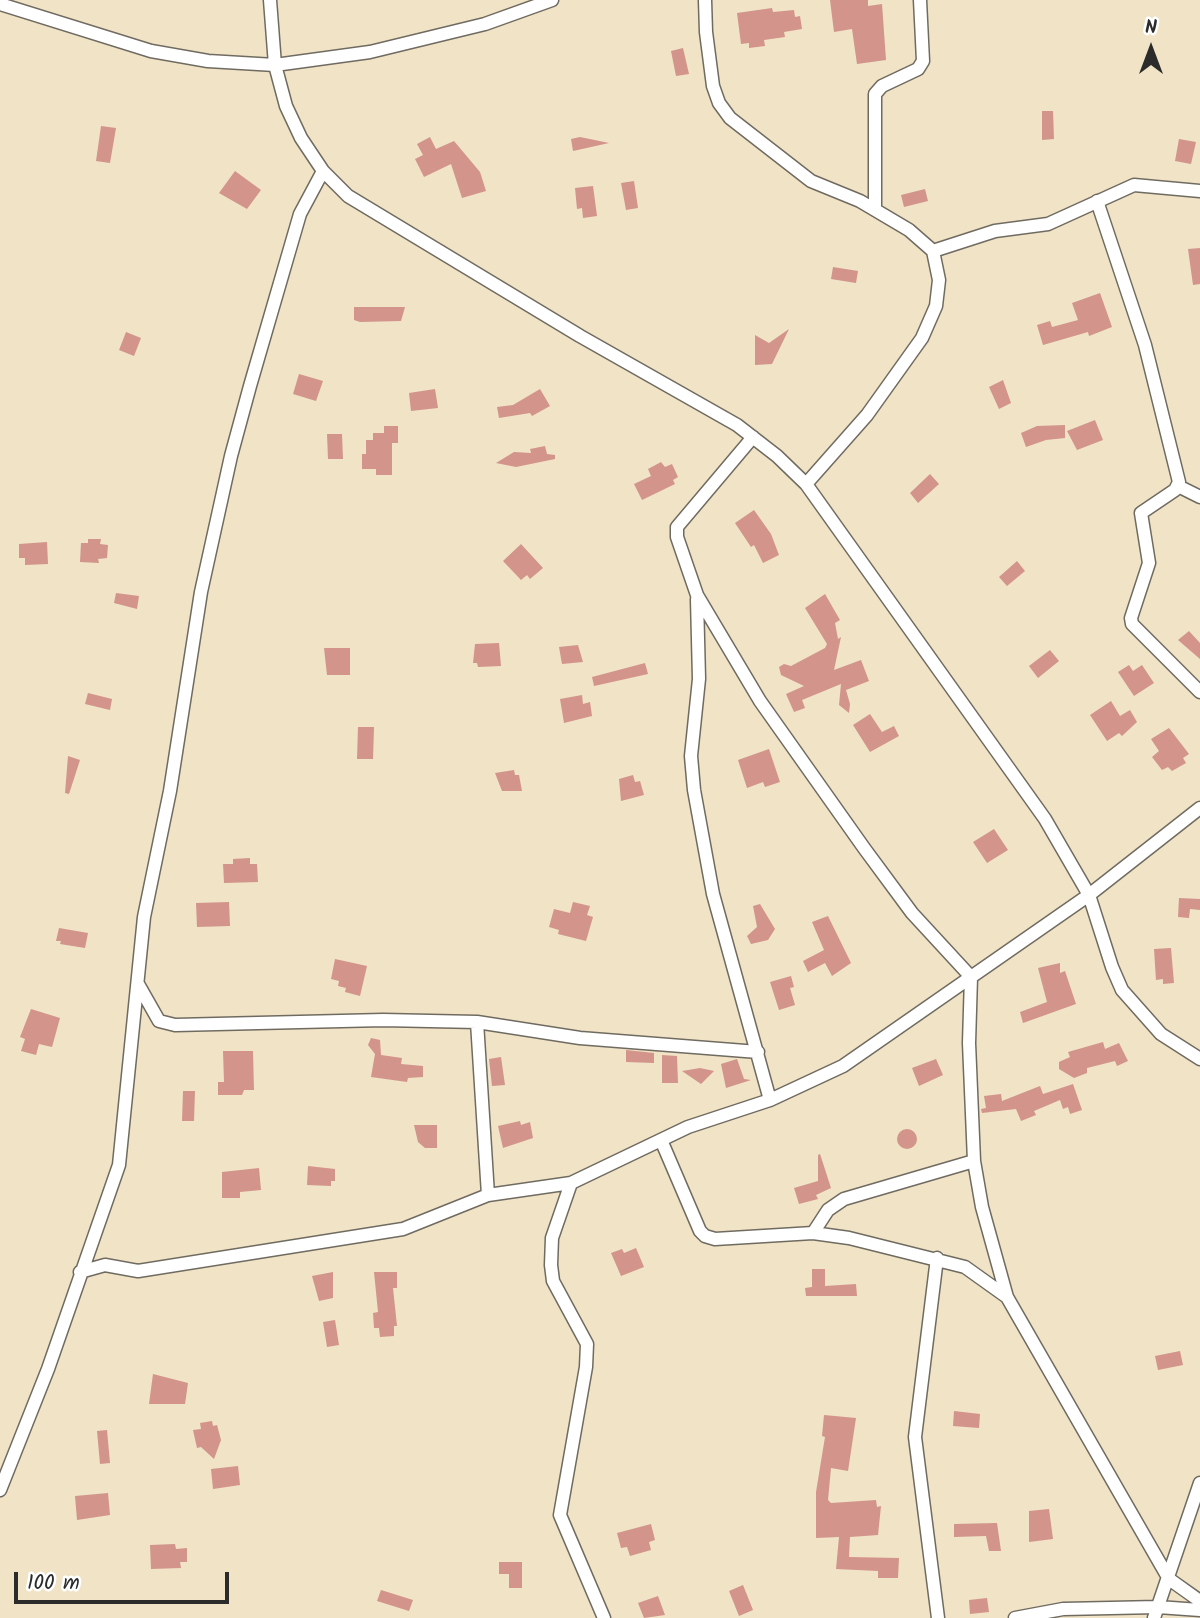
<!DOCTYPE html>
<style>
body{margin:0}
#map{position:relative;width:1200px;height:1618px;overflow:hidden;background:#f0e3c6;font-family:Kalam,sans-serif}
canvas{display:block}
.north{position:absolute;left:1116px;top:14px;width:70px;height:70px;-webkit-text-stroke:5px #fff;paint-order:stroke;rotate:0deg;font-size:19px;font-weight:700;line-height:28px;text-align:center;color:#2b2b2b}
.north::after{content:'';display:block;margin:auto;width:24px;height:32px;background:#2b2b2b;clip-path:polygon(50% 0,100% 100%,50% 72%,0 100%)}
.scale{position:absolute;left:14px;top:1572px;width:215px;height:32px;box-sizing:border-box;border:4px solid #2b2b2b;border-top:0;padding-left:9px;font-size:21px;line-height:24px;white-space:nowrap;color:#2b2b2b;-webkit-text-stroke:5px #fff;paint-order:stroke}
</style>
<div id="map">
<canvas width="1200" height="1618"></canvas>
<div class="north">N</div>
<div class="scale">100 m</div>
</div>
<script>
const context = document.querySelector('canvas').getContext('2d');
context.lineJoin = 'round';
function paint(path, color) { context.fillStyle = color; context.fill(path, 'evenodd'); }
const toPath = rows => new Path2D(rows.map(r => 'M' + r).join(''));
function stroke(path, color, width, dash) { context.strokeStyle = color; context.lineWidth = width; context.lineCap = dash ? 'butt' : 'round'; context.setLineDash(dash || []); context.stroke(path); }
paint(toPath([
 [830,0,868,0,868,6,882,4,886,60,857,64,852,29,834,32],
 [772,8,773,12,794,10,795,17,800,16,802,29,784,32,785,37,764,40,765,46,749,48,749,43,741,44,737,13],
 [683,48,689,74,676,76,671,51],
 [1042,111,1053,111,1054,139,1042,140],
 [101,126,116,128,110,163,96,161],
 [430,137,436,149,454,141,480,172,486,191,462,198,451,164,424,177,415,159,423,155,417,144],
 [580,137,609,143,573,151,571,139],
 [1179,139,1196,142,1191,164,1175,161],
 [235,171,261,190,247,209,219,193],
 [634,181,638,208,626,210,621,183],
 [593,186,597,216,583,218,582,208,577,209,575,188],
 [925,189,928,201,904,207,901,195],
 [1200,248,1200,284,1193,285,1188,249],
 [833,267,858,271,856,283,831,279],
 [1100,293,1112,327,1089,336,1088,332,1043,345,1037,325,1050,321,1052,327,1078,320,1072,303],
 [354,307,405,307,401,321,360,322,354,320],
 [789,329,772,364,755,365,755,335,769,343],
 [126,332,141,338,134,356,119,350],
 [299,374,323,381,316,401,293,394],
 [1003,380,1011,403,999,409,989,387],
 [435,389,438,408,411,411,409,393],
 [540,389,550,406,532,416,530,413,499,418,497,407,513,405],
 [1095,420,1103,440,1077,450,1067,431],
 [1065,425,1065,438,1046,440,1026,447,1021,433,1037,426],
 [384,426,398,426,398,443,392,443,392,475,376,475,376,469,362,469,362,454,366,454,366,440,373,440,373,433,384,433],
 [327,434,342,434,343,459,328,459],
 [545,446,547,454,555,455,555,459,516,467,496,463,514,452,531,453,530,449],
 [661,462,665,467,672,464,678,477,673,480,675,484,642,500,634,484,651,476,648,469],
 [930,474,939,484,918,503,910,493],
 [754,510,771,534,779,555,763,563,754,545,751,547,735,523],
 [88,539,101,539,100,544,108,545,107,558,98,559,99,563,80,562,81,543,88,543],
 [47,542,48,564,25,565,25,558,19,558,19,544],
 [521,544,543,568,530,579,527,575,521,580,503,561],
 [1017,561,1025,571,1007,586,999,577],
 [116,593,139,596,137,609,114,603],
 [825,594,840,620,835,623,838,639,841,637,834,670,861,660,869,681,846,690,850,704,849,713,839,705,841,684,802,700,805,708,794,712,786,694,804,686,781,675,779,667,784,664,791,666,825,648,827,644,805,608],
 [1189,631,1200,643,1200,659,1178,640],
 [499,643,501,666,478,667,477,663,473,663,475,644],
 [578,645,583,662,562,664,559,647],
 [324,648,350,648,350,675,327,675],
 [1050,650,1059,661,1038,678,1029,666],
 [645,663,648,674,594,686,592,677],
 [1129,665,1133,671,1142,665,1154,683,1134,696,1118,672],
 [88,693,112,699,110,710,85,704],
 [582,695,583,704,590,702,592,716,564,723,560,699],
 [1111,701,1120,716,1130,710,1137,722,1122,736,1119,733,1107,741,1090,715],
 [870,714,882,732,894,726,899,736,870,752,853,725],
 [358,727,374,727,373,759,357,759],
 [1169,728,1189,754,1183,758,1186,763,1172,771,1168,767,1162,770,1152,757,1159,751,1151,739],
 [769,749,780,782,765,787,763,782,747,788,738,760],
 [68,756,80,760,69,794,65,793],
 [514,770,515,775,519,775,522,791,502,791,495,773],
 [633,775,635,782,640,781,644,795,621,801,619,779],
 [994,829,1008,850,987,863,973,842],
 [250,858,250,864,257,864,258,882,224,883,223,864,233,864,233,859],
 [1179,898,1200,899,1200,910,1190,909,1189,918,1178,917],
 [229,902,230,926,197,927,196,903],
 [573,902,590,906,587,915,593,917,586,941,558,934,559,930,549,927,554,909,570,913],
 [760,904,775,929,768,940,751,944,747,936,757,927,753,906],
 [828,916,851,963,832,976,825,963,808,972,803,961,824,950,812,922],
 [59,928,88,933,85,948,60,944,61,941,56,941],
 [1171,948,1174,983,1163,984,1163,979,1156,980,1154,949],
 [335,959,367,966,360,996,345,992,346,988,338,986,339,981,331,979],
 [1060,963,1060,973,1065,971,1076,1004,1023,1023,1020,1012,1047,1002,1038,968],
 [791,976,794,987,790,988,795,1005,779,1010,770,982],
 [31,1009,60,1018,52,1047,39,1044,36,1055,21,1051,25,1039,20,1037],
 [371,1038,380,1040,381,1055,402,1058,401,1064,423,1066,423,1077,408,1078,407,1082,371,1077,375,1054,368,1045],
 [1103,1042,1105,1049,1119,1043,1128,1061,1117,1066,1115,1061,1087,1068,1087,1073,1074,1078,1059,1069,1059,1062,1070,1057,1068,1052],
 [626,1050,654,1053,654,1063,626,1062],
 [223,1051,253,1051,254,1090,244,1090,242,1095,218,1095,218,1082,224,1082],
 [662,1055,677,1056,678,1083,662,1083],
 [501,1057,505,1085,492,1086,489,1059],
 [737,1059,744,1079,751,1080,726,1088,721,1064],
 [936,1059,943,1075,919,1086,912,1068],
 [700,1068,714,1071,701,1084,682,1071],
 [1073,1084,1082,1110,1070,1114,1068,1107,1063,1109,1060,1100,1034,1111,1036,1115,1021,1121,1016,1109,982,1113,981,1109,986,1108,984,1096,1001,1094,1002,1101,1040,1086,1043,1094],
 [183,1091,195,1091,194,1121,182,1121],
 [520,1121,521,1125,530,1122,533,1138,503,1148,498,1126],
 [414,1125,437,1125,437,1148,425,1148,418,1142],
 '897 1139a10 10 0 1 1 20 0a10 10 0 1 1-20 0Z',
 [820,1154,831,1188,816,1195,818,1199,799,1204,794,1188,818,1181,818,1155],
 [308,1166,335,1169,335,1181,331,1181,331,1186,307,1185],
 [259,1168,261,1190,240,1192,240,1198,222,1198,222,1172],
 [636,1248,644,1267,621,1276,611,1253,622,1249,624,1253],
 [812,1269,825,1269,825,1286,856,1284,857,1296,806,1296,805,1288,812,1287],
 [333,1272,333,1298,319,1301,312,1276],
 [374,1272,397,1272,397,1288,393,1288,397,1326,394,1326,394,1336,380,1337,379,1328,374,1328,373,1313,378,1312],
 [335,1320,339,1345,327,1347,323,1322],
 [1180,1351,1183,1365,1158,1370,1155,1356],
 [153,1374,188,1383,185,1404,149,1404],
 [954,1411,980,1414,979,1428,953,1426],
 [824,1415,856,1418,848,1471,831,1468,828,1500,831,1503,876,1500,877,1507,881,1506,878,1535,850,1537,849,1557,899,1558,898,1578,878,1578,878,1571,836,1569,839,1537,816,1538,816,1492,825,1437,822,1436],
 [212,1421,213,1426,217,1425,221,1440,214,1459,201,1447,197,1448,193,1430,201,1429,200,1423],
 [107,1430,110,1463,100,1464,97,1431],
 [238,1466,240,1485,213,1489,211,1469],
 [108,1493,110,1515,77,1520,75,1496],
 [1049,1509,1053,1539,1029,1542,1029,1511],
 [997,1523,1001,1551,989,1551,986,1536,954,1537,954,1524],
 [651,1524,655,1540,649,1542,651,1550,630,1556,627,1547,621,1548,617,1533],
 [175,1544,176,1549,187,1548,187,1562,180,1562,181,1568,151,1569,150,1545],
 [499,1562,522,1562,522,1588,509,1588,509,1574,499,1574],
 [743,1585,753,1610,739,1616,729,1591],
 [381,1590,413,1600,409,1611,377,1601],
 [658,1596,665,1615,644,1618,638,1603],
 [987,1598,989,1612,970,1614,969,1600]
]), '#d2948b');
const minor = toPath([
 [270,0,275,65,286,106,301,138,323,171,348,196,580,336,737,425,777,456,806,484,1045,819,1089,895,1112,967,1122,990,1161,1034,1200,1059],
 [705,0,706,32,713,86,719,103,730,118,811,181,860,201,909,230,933,251,939,280,936,306,922,338,867,415,806,484],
 [0,4,151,51,208,61,275,65,370,52,485,24,552,0],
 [1097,201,1145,345,1179,482,1175,490,1141,513,1149,563,1131,618,1132,624,1200,692],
 [875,210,875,94,882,86,918,69,923,61,920,0],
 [933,251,995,231,1048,224,1134,185,1200,191],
 [753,437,677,527,677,537,697,595,760,701,864,848,912,913,971,977,969,1043,974,1161,982,1207,1007,1297,1169,1579,1200,1601],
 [1178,486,1200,497],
 [697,599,699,679,691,756,694,790,713,894,770,1100],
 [138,984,159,1021,175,1025,383,1020,477,1022,580,1038,758,1052],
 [477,1022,488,1195],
 [661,1140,700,1231,705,1236,715,1239,813,1233,849,1238,965,1267,1007,1297],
 [571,1183,552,1238,551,1265,553,1281,587,1344,586,1367,560,1515,604,1618],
 [813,1233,828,1210,844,1199,974,1161],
 [937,1258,915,1437,938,1618],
 [80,1272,105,1265,138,1271,403,1229,488,1195,571,1183,688,1127,770,1100,843,1066,1089,895,1200,808],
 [0,1490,48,1369,119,1165,144,917,170,791,201,592,231,456,250,386,300,214,323,171],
 [1015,1618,1063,1609,1158,1607,1200,1610],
 [1154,1618,1200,1483]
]);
stroke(minor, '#706b61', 15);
stroke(minor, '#fff', 12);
</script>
